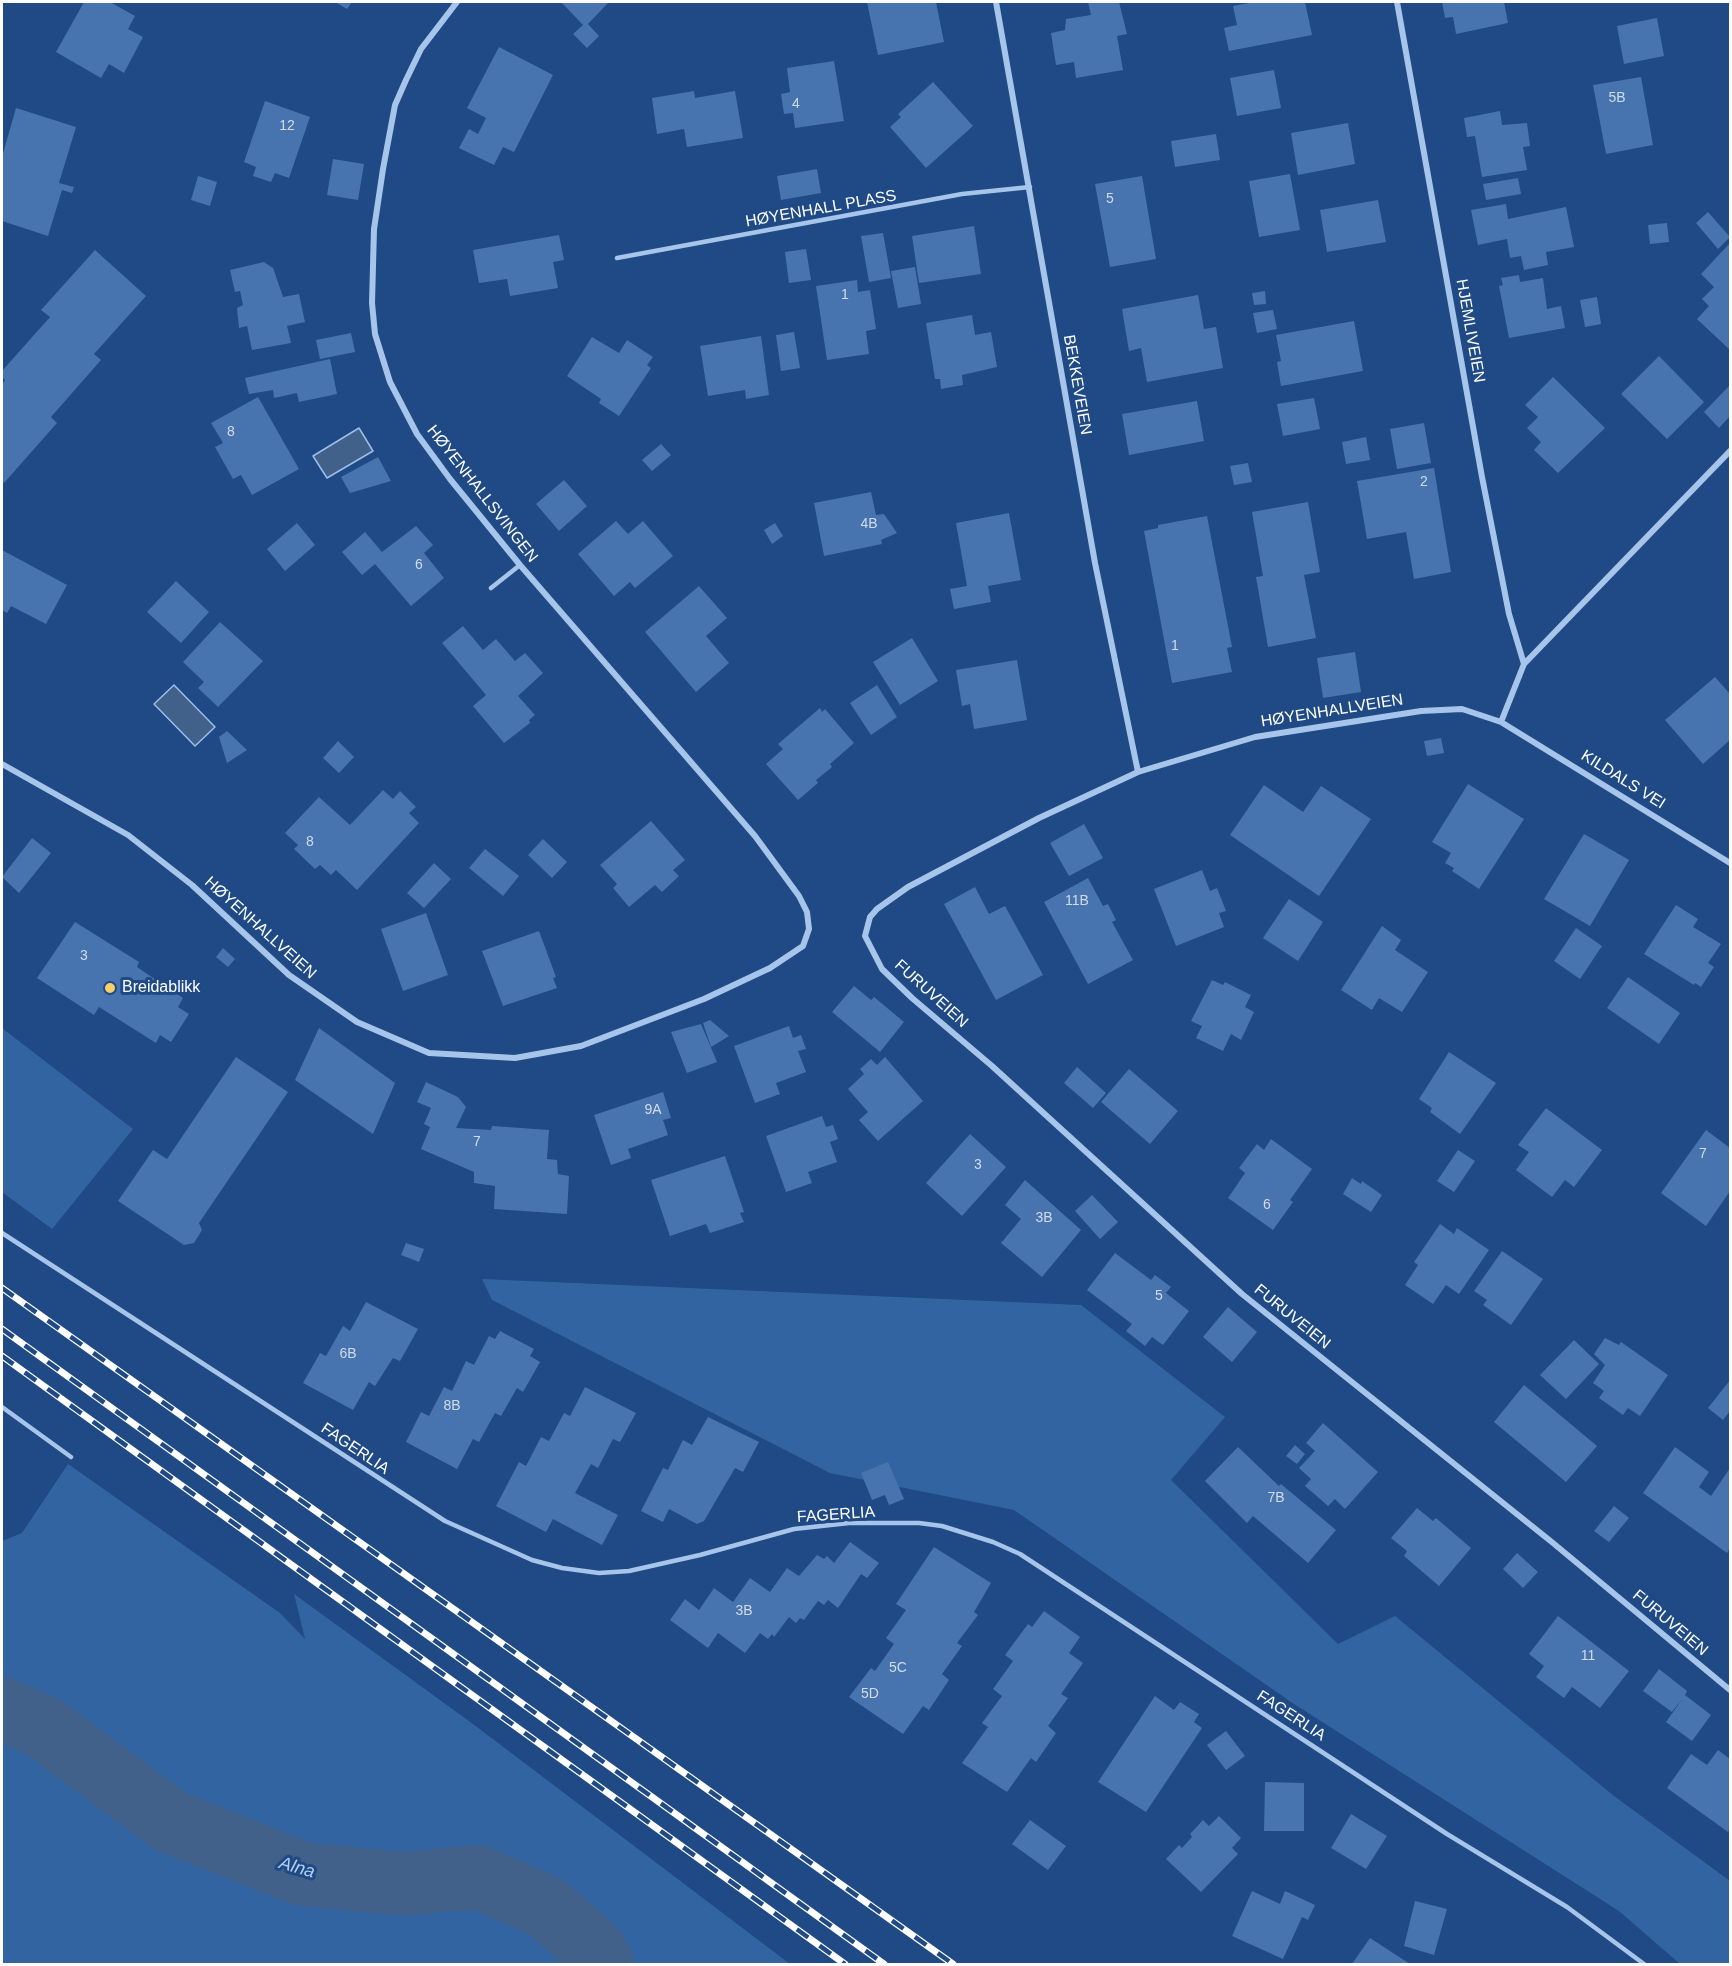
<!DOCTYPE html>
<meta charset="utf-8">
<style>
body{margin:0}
#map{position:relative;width:1732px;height:1966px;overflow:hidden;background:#1f4a85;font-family:Helvetica,sans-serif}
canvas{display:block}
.frame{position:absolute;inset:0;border:3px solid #fff;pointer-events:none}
</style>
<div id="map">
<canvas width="1732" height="1966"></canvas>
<div class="frame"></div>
</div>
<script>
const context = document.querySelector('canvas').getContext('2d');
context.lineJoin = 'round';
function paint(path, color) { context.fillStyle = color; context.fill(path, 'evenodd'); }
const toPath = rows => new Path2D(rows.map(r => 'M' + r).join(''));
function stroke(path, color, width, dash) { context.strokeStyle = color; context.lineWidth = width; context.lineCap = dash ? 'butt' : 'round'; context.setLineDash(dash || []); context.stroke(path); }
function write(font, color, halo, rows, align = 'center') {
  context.font = font + ' Helvetica,sans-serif'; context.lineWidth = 6; context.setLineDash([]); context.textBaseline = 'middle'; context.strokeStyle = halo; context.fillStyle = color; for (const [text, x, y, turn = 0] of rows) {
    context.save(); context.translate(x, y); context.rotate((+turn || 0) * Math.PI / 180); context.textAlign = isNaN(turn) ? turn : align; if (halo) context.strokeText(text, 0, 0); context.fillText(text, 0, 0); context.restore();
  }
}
paint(toPath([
 [2,1028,133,1129,52,1229,2,1192],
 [482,1279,1081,1305,1225,1417,1171,1480,1338,1644,1395,1616,1614,1796,1730,1881,1730,1964,1680,1964,1619,1911,1294,1704,1014,1510,830,1473,492,1300],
 [68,1464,280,1613,305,1639,294,1594,473,1724,790,1964,2,1964,2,1541,22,1533]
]), '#3364a2');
const water = toPath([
 [359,428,373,451,327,478,313,456,359,428],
 [174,685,215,727,195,746,154,704,174,685]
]);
paint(water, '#41618b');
stroke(water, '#9bbfeb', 1.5);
stroke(toPath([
 [2,1709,43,1727,170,1821,303,1874,403,1884,478,1877,546,1907,593,1948,602,1964]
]), '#41618b', 64);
paint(toPath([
 [84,2,110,2,135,16,128,29,143,37,124,73,109,64,101,78,56,52],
 [335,2,352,2,347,9],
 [561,2,609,2,588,24,599,36,587,48,573,34,583,25],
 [867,2,936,2,944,42,878,55],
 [1088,2,1119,2,1127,34,1117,36,1123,70,1076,78,1074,62,1056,65,1051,33,1065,30,1066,19,1091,15],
 [1254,2,1305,2,1312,35,1229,51,1224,28,1237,25,1233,6],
 [1442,2,1504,2,1508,23,1456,34,1453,17,1445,18],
 [1657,18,1664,56,1624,64,1617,26],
 [499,47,553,75,514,152,503,147,494,165,459,148,469,129,478,134,486,118,467,108],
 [834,61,844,121,795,128,793,113,784,114,781,94,790,92,787,68],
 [1274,70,1281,108,1237,116,1230,78],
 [1641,77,1653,145,1606,154,1593,85],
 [933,82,973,126,926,168,890,127,901,117,898,114],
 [694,91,695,98,735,91,743,138,687,147,684,129,657,134,652,98],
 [265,101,310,117,289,178,275,173,271,182,253,176,256,167,244,162],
 [16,108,76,127,59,183,74,187,72,193,62,190,48,236,2,221,2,157],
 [1500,111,1502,125,1527,123,1530,146,1523,147,1527,170,1482,177,1475,136,1467,137,1464,118],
 [1348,123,1355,164,1298,175,1291,133],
 [1216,134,1220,160,1175,167,1171,141],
 [333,159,364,164,358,200,327,195],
 [817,169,821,193,781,200,777,176],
 [1290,174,1300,230,1259,237,1249,181],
 [198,176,217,182,210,206,191,200],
 [1142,176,1156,259,1110,267,1095,184],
 [1518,178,1521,194,1486,200,1483,184],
 [1378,200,1386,242,1327,252,1320,210],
 [1506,204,1508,219,1566,207,1574,247,1546,252,1548,265,1524,270,1521,256,1510,258,1507,239,1478,245,1471,210],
 [1708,212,1730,237,1718,249,1696,223],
 [1667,223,1669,242,1650,244,1648,225],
 [974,226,981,274,919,283,912,236],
 [883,233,891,278,869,282,861,236],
 [559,235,564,260,553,262,558,288,510,296,507,279,479,283,473,250],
 [1730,243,1730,350,1697,319,1709,306,1702,299,1714,287,1701,274],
 [806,249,811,280,789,283,785,252],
 [95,250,146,296,94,354,101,360,51,417,57,423,4,483,2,480,2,385,5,380,2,377,2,371,50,317,41,310],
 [264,262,273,268,283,297,299,294,305,322,287,326,291,343,252,350,247,326,239,328,237,308,243,305,240,291,235,292,230,270],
 [915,267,921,304,898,308,891,271],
 [1519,275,1520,282,1543,278,1547,309,1561,306,1565,328,1509,338,1499,286,1503,285,1501,278],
 [857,280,858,292,870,290,876,329,866,331,869,354,827,360,816,286],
 [1265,291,1266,304,1254,305,1252,293],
 [1198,295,1204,329,1216,327,1223,368,1147,382,1141,348,1129,351,1122,309],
 [1597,297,1601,324,1585,327,1580,300],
 [1273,310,1277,329,1257,333,1253,313],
 [972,315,975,335,991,332,997,367,962,375,963,385,941,389,940,379,935,379,926,323],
 [1354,321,1363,371,1281,386,1277,362,1281,361,1276,335],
 [794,332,800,368,781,371,776,335],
 [351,333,355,352,320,359,316,340],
 [761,336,769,395,746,399,745,390,708,396,700,346],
 [592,337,619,353,627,340,653,357,647,365,651,368,619,416,599,403,601,399,567,376],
 [1659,356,1704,402,1667,439,1621,394],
 [330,359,337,394,299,402,297,393,274,398,273,390,249,394,245,378],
 [1553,377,1605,428,1558,473,1534,450,1541,442,1527,428,1538,417,1525,405],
 [1730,385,1730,416,1719,428,1704,412],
 [258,397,299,469,252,495,241,475,233,479,215,447,223,443,211,423],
 [1314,398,1320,429,1283,436,1277,404],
 [1197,401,1204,441,1129,455,1122,414],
 [1424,423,1431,463,1397,469,1390,429],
 [1366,437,1370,460,1346,464,1342,442],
 [661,444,671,455,652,471,642,460],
 [378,457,391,481,350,493,341,477],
 [1248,463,1252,482,1234,485,1230,466],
 [1434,468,1451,572,1414,579,1406,532,1367,539,1357,481],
 [564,480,587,506,559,531,536,504],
 [871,492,876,515,884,514,897,533,881,540,882,544,824,556,814,503],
 [1308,502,1320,572,1304,575,1316,638,1268,647,1256,577,1263,576,1252,512],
 [1009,513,1021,580,988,586,991,602,954,609,950,589,967,586,956,523],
 [1207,516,1232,647,1227,648,1232,672,1172,683,1144,531,1158,528,1158,525],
 [616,521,628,534,643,521,673,556,635,588,630,582,614,596,578,554],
 [297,523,315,545,285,571,267,549],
 [775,523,783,536,772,544,764,530],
 [416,526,433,545,424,553,444,578,411,606,375,564,362,575,342,552,365,532,382,552],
 [2,550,67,585,46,624,11,606,7,613,2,610],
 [176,581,209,612,181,643,147,612],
 [699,586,727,618,706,636,729,663,696,692,645,632],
 [220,622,263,661,218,707,198,688,204,682,183,662],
 [463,626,483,650,496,639,515,661,525,653,543,673,518,696,535,715,529,720,530,723,504,743,473,706,486,695,442,643],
 [912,638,938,681,900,705,873,662],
 [1355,652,1361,692,1323,698,1317,658],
 [1017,660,1027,720,974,729,970,704,962,706,956,670],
 [1715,677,1730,694,1730,740,1703,764,1665,720],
 [877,685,897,717,871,735,850,703],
 [820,708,822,712,825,709,854,743,830,764,832,767,816,780,818,783,798,800,766,764,783,749,778,744],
 [227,731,247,750,227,763,219,737],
 [1441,738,1444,753,1427,756,1424,741],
 [338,741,354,757,339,773,323,758],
 [1468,784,1524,819,1479,889,1452,871,1454,868,1445,863,1451,853,1432,842],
 [1264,785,1303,812,1321,786,1371,819,1319,896,1230,835],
 [383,790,393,799,400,791,416,807,409,813,419,823,357,890,336,870,331,875,320,865,315,869,294,849,298,845,285,833,319,797,350,825],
 [651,821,685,860,673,870,679,876,662,892,655,885,629,907,613,888,617,884,600,865],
 [1084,824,1103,858,1069,876,1050,843],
 [1584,834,1629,860,1590,926,1544,899],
 [32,838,51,853,19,893,2,877],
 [543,839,567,862,552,878,528,855],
 [485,849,519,876,503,896,469,868],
 [434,863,451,879,424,908,407,893],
 [1202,870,1210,891,1217,888,1226,911,1219,913,1224,927,1176,946,1154,889],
 [1088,878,1103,906,1108,904,1116,920,1112,922,1133,960,1088,984,1044,902],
 [975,887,989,914,1005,906,1043,975,996,1000,944,904],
 [1289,899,1323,922,1298,961,1263,938],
 [1676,905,1698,919,1693,927,1721,944,1708,963,1714,967,1701,987,1695,983,1694,985,1644,954],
 [426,913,448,975,403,991,381,929],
 [75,922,139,962,137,967,183,998,178,1007,189,1014,171,1042,160,1035,156,1043,99,1007,94,1015,37,978],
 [1382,926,1401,940,1395,950,1428,972,1402,1012,1379,998,1372,1010,1341,990],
 [1576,928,1602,946,1580,979,1554,961],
 [539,931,556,977,553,978,557,988,503,1006,482,951],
 [223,948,235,959,228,967,216,957],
 [1628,977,1680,1013,1659,1044,1607,1008],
 [1212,980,1223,985,1225,982,1251,995,1245,1007,1254,1012,1241,1040,1231,1034,1223,1051,1196,1038,1202,1026,1191,1021],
 [854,986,871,1000,874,997,904,1022,880,1052,832,1012],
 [710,1020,729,1036,711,1047,703,1023],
 [701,1024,717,1062,687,1073,671,1032],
 [789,1026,793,1038,801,1035,806,1049,798,1051,806,1072,776,1083,780,1094,755,1103,734,1046],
 [319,1028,395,1083,373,1134,295,1080],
 [1449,1052,1496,1083,1460,1134,1430,1112,1432,1108,1419,1099],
 [236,1057,288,1092,199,1223,202,1230,194,1243,184,1245,118,1201,153,1150,167,1159],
 [885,1057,923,1101,878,1141,859,1120,868,1112,848,1089,864,1074,860,1069,871,1059,877,1065],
 [1077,1067,1106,1093,1093,1108,1064,1083],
 [1129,1069,1178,1111,1150,1144,1101,1102],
 [426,1082,458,1097,466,1107,456,1128,491,1130,492,1126,549,1130,547,1159,557,1160,558,1174,569,1176,567,1214,494,1209,495,1186,474,1183,474,1172,421,1149,430,1127,424,1124,431,1108,417,1102],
 [663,1092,671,1118,663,1120,668,1135,628,1149,631,1158,611,1165,594,1115],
 [1546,1108,1602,1150,1574,1187,1565,1180,1552,1197,1516,1170,1529,1152,1518,1145],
 [822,1116,826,1127,833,1125,838,1139,830,1142,837,1162,808,1172,812,1183,786,1192,766,1136],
 [1706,1130,1730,1148,1730,1191,1706,1226,1661,1193],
 [970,1134,1006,1167,962,1216,926,1183],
 [1271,1139,1312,1169,1290,1200,1293,1202,1273,1230,1228,1198,1245,1173,1239,1168,1257,1144,1264,1150],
 [1458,1150,1475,1161,1454,1192,1437,1181],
 [725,1156,744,1212,740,1213,744,1222,710,1233,706,1224,670,1236,651,1180],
 [1352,1178,1361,1184,1362,1181,1382,1195,1371,1212,1343,1194],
 [1025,1180,1081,1230,1042,1277,1001,1243,1021,1219,1005,1205],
 [1092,1195,1118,1222,1100,1239,1075,1211],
 [1440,1224,1454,1234,1457,1228,1489,1250,1459,1294,1446,1285,1433,1304,1405,1285,1418,1265,1414,1262],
 [406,1243,424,1249,419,1262,401,1255],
 [1502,1251,1543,1279,1511,1325,1483,1305,1487,1300,1474,1291],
 [1115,1253,1151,1280,1155,1275,1171,1287,1166,1293,1189,1311,1163,1345,1152,1337,1145,1346,1126,1331,1132,1324,1087,1290],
 [366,1302,418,1329,400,1361,393,1358,375,1386,369,1382,353,1410,303,1383,320,1353,326,1356,343,1326,350,1331],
 [1228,1307,1257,1332,1232,1362,1203,1337],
 [500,1331,534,1349,530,1356,540,1362,523,1392,517,1388,501,1416,495,1413,479,1442,473,1439,457,1469,406,1442,421,1412,429,1416,444,1387,452,1391,466,1361,474,1365,489,1336,495,1339],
 [1605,1338,1619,1345,1621,1342,1668,1375,1640,1416,1628,1408,1623,1415,1599,1398,1604,1391,1593,1383,1605,1365,1594,1354],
 [1574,1340,1599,1364,1566,1399,1540,1375],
 [1730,1380,1730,1411,1723,1420,1708,1408],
 [1524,1385,1597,1446,1566,1482,1494,1422],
 [585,1387,636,1413,620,1442,613,1439,598,1468,591,1464,575,1493,618,1515,602,1545,553,1519,546,1532,496,1506,519,1462,526,1466,541,1437,549,1441,564,1413,570,1416],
 [708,1417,759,1442,743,1472,735,1468,704,1521,697,1524,669,1509,663,1522,641,1511,663,1468,668,1470,683,1440,692,1445],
 [1323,1423,1378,1472,1345,1509,1335,1499,1328,1506,1305,1486,1311,1479,1299,1468,1315,1451,1306,1443],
 [1295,1445,1305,1454,1297,1464,1286,1456],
 [1238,1447,1279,1486,1281,1484,1336,1530,1308,1563,1253,1516,1247,1523,1205,1481],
 [1675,1447,1709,1472,1699,1487,1711,1496,1730,1468,1730,1548,1727,1553,1643,1493],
 [888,1462,904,1499,889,1505,885,1495,872,1500,861,1473],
 [1614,1506,1629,1518,1609,1542,1594,1531],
 [1417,1508,1433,1521,1436,1518,1471,1548,1439,1586,1404,1556,1407,1551,1391,1538],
 [850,1542,879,1563,867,1578,861,1574,838,1608,828,1600,824,1605,818,1601,804,1620,800,1618,796,1623,789,1617,774,1637,772,1634,768,1639,760,1633,745,1653,718,1633,708,1648,670,1620,685,1599,699,1610,714,1588,733,1602,750,1578,770,1592,787,1568,799,1576,817,1555,824,1559,827,1556,834,1563],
 [934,1547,991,1583,974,1612,978,1615,957,1643,962,1646,942,1674,949,1680,929,1710,923,1706,903,1734,849,1697,871,1668,875,1671,894,1644,886,1638,906,1610,896,1604],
 [1517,1553,1538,1572,1523,1588,1503,1569],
 [1044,1611,1080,1637,1069,1653,1083,1663,1061,1694,1068,1698,1048,1726,1056,1733,1036,1762,1031,1758,1007,1792,962,1763,988,1727,982,1723,1002,1696,993,1689,1013,1661,1005,1655,1028,1624,1032,1627],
 [1558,1616,1629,1671,1600,1708,1572,1687,1564,1698,1536,1677,1544,1666,1529,1654],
 [1659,1669,1687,1691,1685,1695,1711,1715,1692,1741,1666,1722,1683,1698,1672,1712,1643,1691],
 [1155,1696,1174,1710,1180,1702,1199,1714,1194,1722,1202,1728,1146,1812,1098,1782],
 [1226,1731,1245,1756,1226,1770,1207,1745],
 [1718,1750,1730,1759,1730,1828,1728,1832,1667,1788,1691,1754,1707,1765],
 [1265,1782,1304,1783,1304,1831,1264,1831],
 [1351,1814,1387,1836,1366,1869,1331,1848],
 [1219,1816,1241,1838,1232,1848,1238,1854,1201,1892,1166,1859,1179,1845,1182,1848,1192,1837,1190,1834,1203,1820,1209,1826],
 [1030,1820,1066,1846,1048,1870,1012,1844],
 [1252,1891,1280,1904,1285,1891,1315,1905,1308,1920,1302,1917,1283,1959,1232,1936],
 [1415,1901,1447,1909,1434,1955,1404,1946],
 [1370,1938,1410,1964,1352,1964]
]), '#4774ae');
stroke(toPath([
 [617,258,962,194,1030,187],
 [491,588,520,565],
 [2,1233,445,1521,532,1560,562,1568,599,1573,629,1571,700,1555,794,1529,849,1523,919,1523,942,1526,993,1542,1020,1554,1447,1834,1567,1907,1644,1964],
 [2,1407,71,1457]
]), '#a7c5ea', 4.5);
stroke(toPath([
 [996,2,1095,563,1138,772],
 [1397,2,1482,477,1509,614,1524,664],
 [1501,722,1524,664,1730,451],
 [2,764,128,835,192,885,289,975,357,1022,429,1053,515,1058,581,1046,704,999,770,968,803,946,809,929,807,912,799,896,755,836,520,565,450,479,417,434,390,382,375,334,372,303,374,229,383,169,395,105,406,80,421,49,457,2],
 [1730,863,1501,722,1462,709,1421,711,1255,737,1138,772,1039,818,908,887,877,909,870,917,865,936,882,969,912,998,992,1066,1242,1294,1553,1543,1730,1690]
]), '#a7c5ea', 6);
const rail = toPath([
 [2,1288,953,1964],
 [2,1329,884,1964],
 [2,1356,845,1964]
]);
stroke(rail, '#fff', 7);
stroke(rail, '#1f4a85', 4.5, [14]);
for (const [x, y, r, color] of [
 [110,988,6,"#f8d067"]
]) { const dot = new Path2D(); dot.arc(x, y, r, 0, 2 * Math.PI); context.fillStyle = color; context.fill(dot); stroke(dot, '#1f4a85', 2); }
write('14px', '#d1dceb', null, [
 ["5B",1617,98],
 ["4",796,104],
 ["12",287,126],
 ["5",1110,199],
 ["1",845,295],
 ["8",231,432],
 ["2",1424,482],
 ["4B",869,524],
 ["6",419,565],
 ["1",1175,646],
 ["8",310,842],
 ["11B",1077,901],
 ["3",84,956],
 ["9A",653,1110],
 ["7",477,1142],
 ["7",1703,1154],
 ["3",978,1165],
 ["6",1267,1205],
 ["3B",1044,1218],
 ["5",1159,1296],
 ["6B",348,1354],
 ["8B",452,1406],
 ["7B",1276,1498],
 ["3B",744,1611],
 ["11",1588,1656],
 ["5C",898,1668],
 ["5D",870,1694]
]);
write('16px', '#fff', '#1f4a85', [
 ["HØYENHALL PLASS",821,209,-10],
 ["HJEMLIVEIEN",1470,331,80],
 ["BEKKEVEIEN",1077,385,80],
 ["HØYENHALLSVINGEN",482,494,52],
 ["HØYENHALLVEIEN",1332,711,-9],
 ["KILDALS VEI",1623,780,32],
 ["HØYENHALLVEIEN",260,928,42],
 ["FURUVEIEN",931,994,42],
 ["FURUVEIEN",1292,1317,39],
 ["FAGERLIA",355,1449,34],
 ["FAGERLIA",836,1515,-4],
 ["FURUVEIEN",1670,1623,40],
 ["FAGERLIA",1291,1716,33]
]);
write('16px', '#fff', '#1f4a85', [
 ["Breidablikk",122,988]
], 'left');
write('italic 18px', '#b3cff1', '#1f4a85', [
 ["Alna",297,1868,16]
]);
</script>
